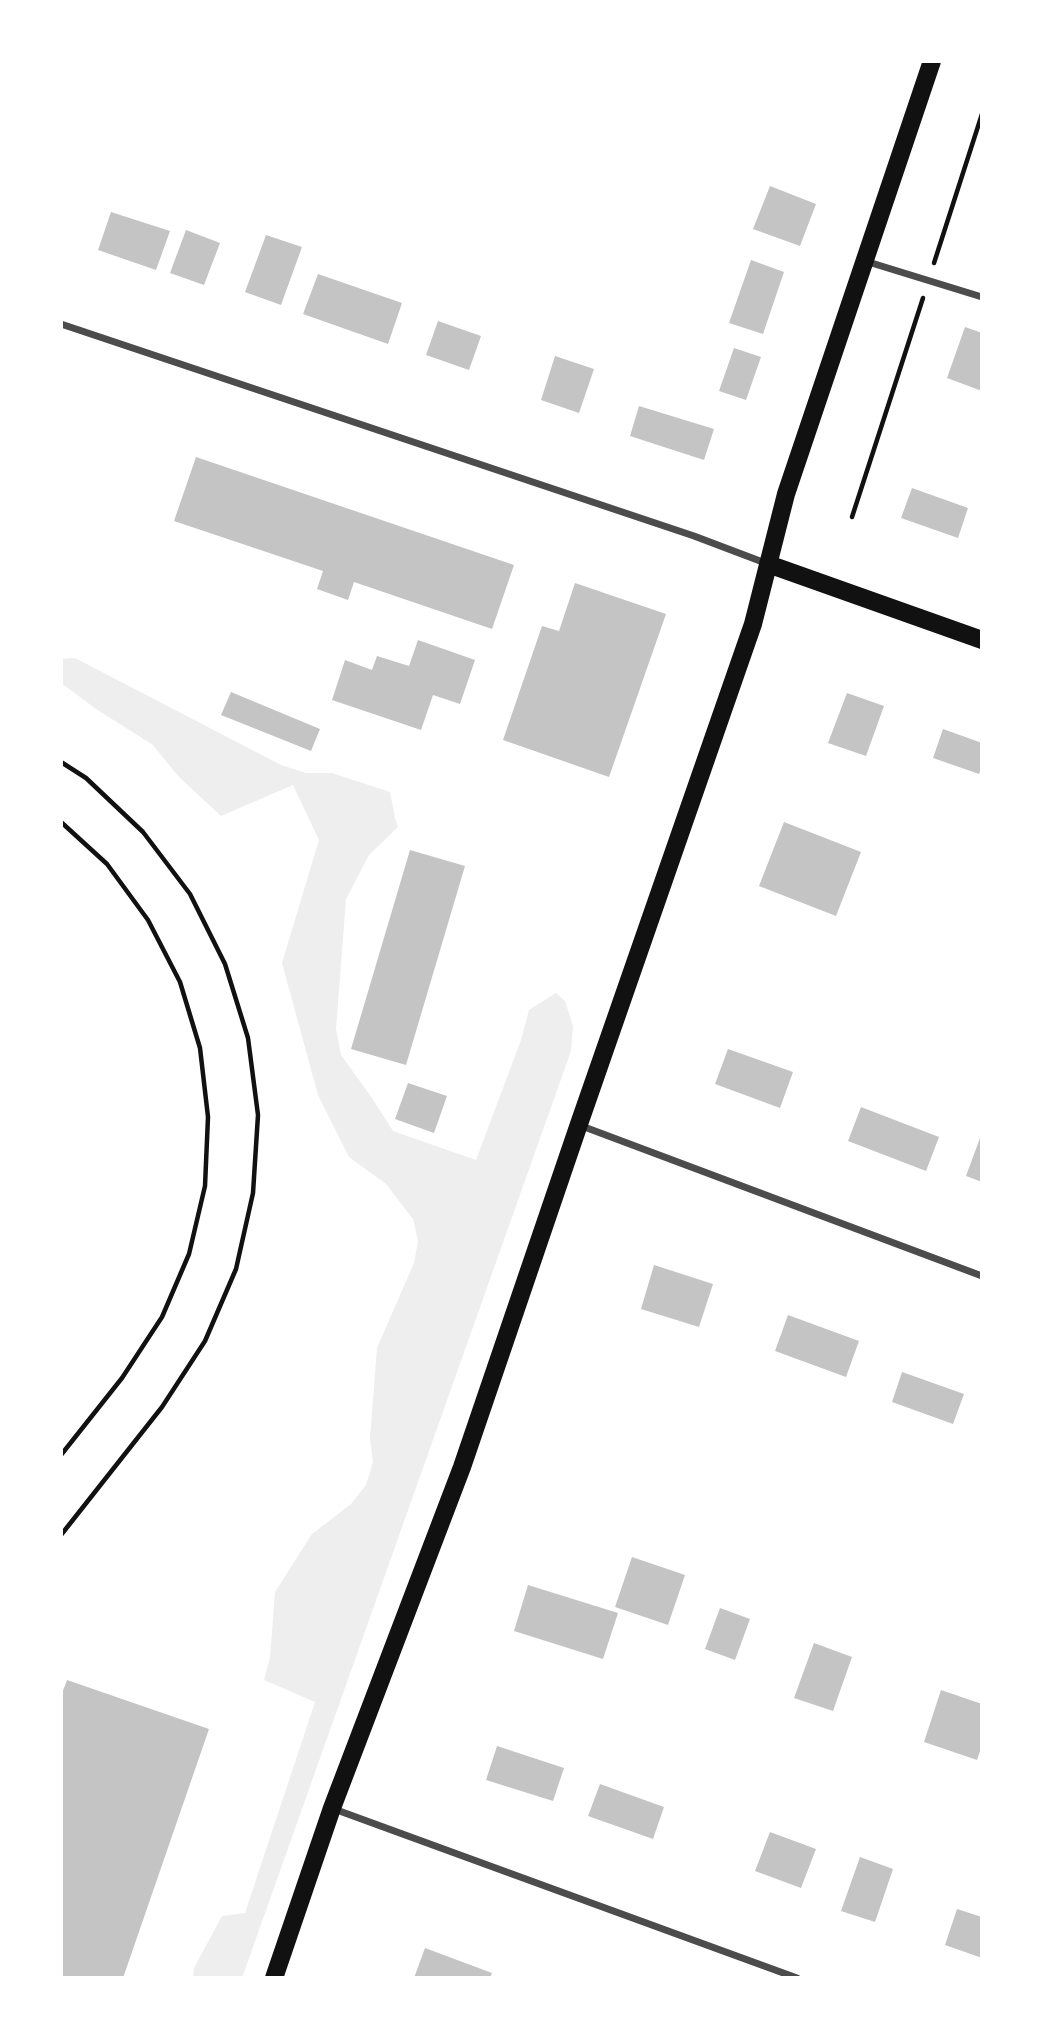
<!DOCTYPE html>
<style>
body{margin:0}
#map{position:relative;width:1043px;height:2039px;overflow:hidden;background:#fff;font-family:"Open Sans",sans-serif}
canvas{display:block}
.frame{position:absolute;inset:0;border:63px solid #fff;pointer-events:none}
</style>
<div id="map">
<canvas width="1043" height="2039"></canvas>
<div class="frame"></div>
</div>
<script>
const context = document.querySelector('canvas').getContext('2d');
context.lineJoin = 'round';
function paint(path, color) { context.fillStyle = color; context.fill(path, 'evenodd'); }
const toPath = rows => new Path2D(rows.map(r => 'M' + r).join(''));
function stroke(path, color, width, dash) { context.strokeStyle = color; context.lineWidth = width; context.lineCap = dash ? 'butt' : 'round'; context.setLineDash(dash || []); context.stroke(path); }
paint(toPath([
 [75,658,281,765,306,773,332,773,390,792,395,818,398,827,369,855,346,899,336,1029,341,1055,372,1098,393,1131,476,1160,521,1040,529,1010,556,993,565,1001,573,1026,571,1051,242,1978,193,1978,194,1968,222,1916,245,1913,315,1702,264,1680,270,1658,275,1592,312,1534,351,1504,366,1485,373,1462,370,1438,377,1348,414,1263,418,1241,413,1219,386,1184,349,1157,318,1095,282,963,319,840,293,785,221,816,178,776,153,745,96,709,61,683,61,659]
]), '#eee');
paint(toPath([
 [770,186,816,204,800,246,753,229],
 [111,212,170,231,156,270,98,250],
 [186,230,220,243,204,285,170,273],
 [266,235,302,247,281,305,245,292],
 [751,260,784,272,763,334,729,323],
 [318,274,402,303,388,344,303,314],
 [438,321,481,336,469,370,426,355],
 [965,327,982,333,982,391,947,378],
 [734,348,761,357,746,400,719,391],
 [555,356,594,369,579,413,541,400],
 [639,406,714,429,704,460,630,436],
 [196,457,514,565,492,629,354,582,348,600,317,589,323,571,174,521],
 [912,488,968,508,958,538,901,518],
 [575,583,666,614,609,777,503,740,542,626,559,631],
 [418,640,475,660,460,704,433,695,421,730,332,700,345,660,372,670,377,656,409,666],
 [231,692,320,729,311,751,221,715],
 [847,693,884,706,866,756,828,743],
 [943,729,982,743,982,766,979,774,933,758],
 [784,822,861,852,836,916,759,886],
 [410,850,465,866,406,1065,351,1049],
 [728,1049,793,1072,780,1108,715,1084],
 [408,1083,447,1096,434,1133,395,1119],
 [861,1107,939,1137,926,1171,848,1141],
 [980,1138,982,1139,982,1182,966,1176],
 [654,1265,713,1284,699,1327,641,1309],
 [788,1315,859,1341,846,1377,775,1351],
 [902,1372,964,1394,953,1424,892,1402],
 [632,1557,685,1575,668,1625,615,1607],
 [528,1585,618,1613,603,1659,514,1631],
 [720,1608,750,1619,735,1660,705,1649],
 [814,1643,852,1657,833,1711,794,1698],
 [67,1680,209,1729,123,1978,61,1978,61,1696],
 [941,1690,982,1704,982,1745,977,1760,924,1742],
 [497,1746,564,1768,553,1801,486,1780],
 [600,1784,664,1807,653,1839,588,1816],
 [770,1832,816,1849,801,1888,755,1871],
 [860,1857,893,1869,875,1922,841,1911],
 [957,1909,982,1917,982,1958,945,1945],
 [425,1948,492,1973,490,1978,414,1978]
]), '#c4c4c4');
stroke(toPath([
 [934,263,982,114],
 [852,517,923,298],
 [61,762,86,778,143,832,190,894,225,964,248,1038,258,1115,253,1193,236,1269,205,1341,162,1407,61,1535],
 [61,822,107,864,148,920,180,982,200,1048,208,1117,205,1186,189,1254,162,1317,122,1378,61,1455]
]), '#111', 4.5);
stroke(toPath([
 [865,261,982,297],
 [61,324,694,536,768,564],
 [579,1125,982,1276],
 [334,1809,797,1978]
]), '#4c4c4c', 7);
stroke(toPath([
 [768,564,982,640],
 [274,1978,332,1808,462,1467,579,1124,753,624,786,494,932,61]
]), '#111', 18);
</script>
